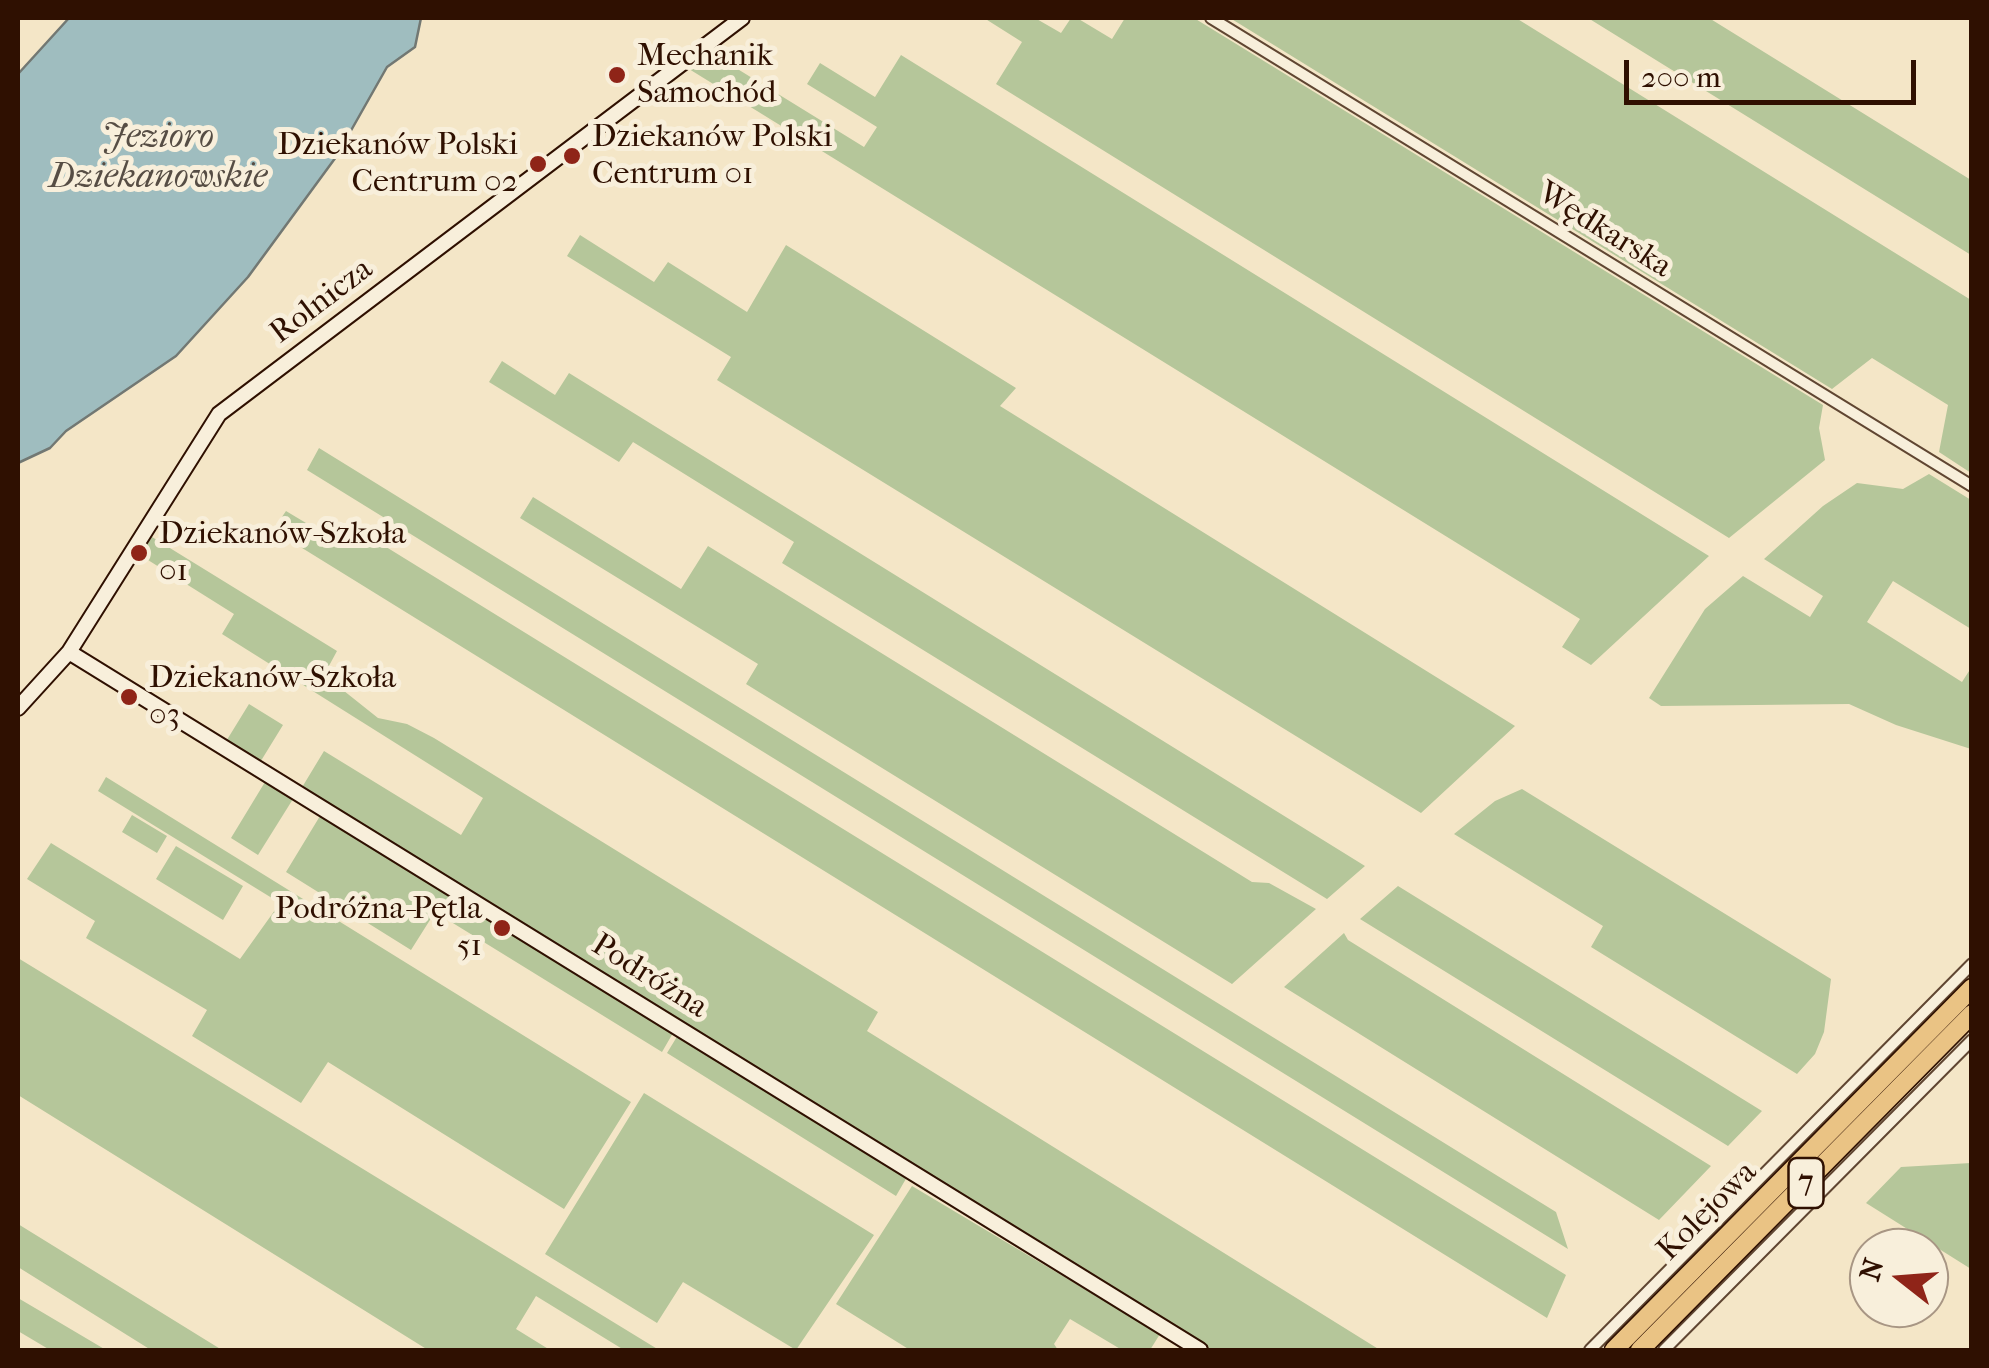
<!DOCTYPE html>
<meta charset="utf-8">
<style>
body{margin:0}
#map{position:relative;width:1989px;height:1368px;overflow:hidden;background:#f4e6c7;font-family:"IM FELL French Canon",serif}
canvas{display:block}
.frame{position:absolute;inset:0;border:20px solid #2f1001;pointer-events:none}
.north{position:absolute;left:1849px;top:1228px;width:100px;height:100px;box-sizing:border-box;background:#f8efdb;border:2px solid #a89684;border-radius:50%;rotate:287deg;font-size:28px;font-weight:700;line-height:40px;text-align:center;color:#2f1001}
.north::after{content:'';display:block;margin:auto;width:35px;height:45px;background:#8f2418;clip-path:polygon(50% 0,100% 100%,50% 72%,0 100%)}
.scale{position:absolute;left:1624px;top:60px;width:292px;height:45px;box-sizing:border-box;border:5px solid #2f1001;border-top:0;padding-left:12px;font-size:30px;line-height:35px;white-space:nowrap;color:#2f1001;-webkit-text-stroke:8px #f8efdb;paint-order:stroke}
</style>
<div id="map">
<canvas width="1989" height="1368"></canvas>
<div class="frame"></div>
<div class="north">N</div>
<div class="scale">200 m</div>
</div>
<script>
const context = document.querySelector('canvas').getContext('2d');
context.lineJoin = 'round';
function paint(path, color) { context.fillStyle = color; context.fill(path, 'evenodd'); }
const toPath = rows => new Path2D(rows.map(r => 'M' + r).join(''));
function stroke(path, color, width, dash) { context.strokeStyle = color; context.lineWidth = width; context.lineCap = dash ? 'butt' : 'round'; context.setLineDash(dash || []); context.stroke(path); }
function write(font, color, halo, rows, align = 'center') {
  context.font = font + ' "IM FELL French Canon",serif'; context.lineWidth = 10; context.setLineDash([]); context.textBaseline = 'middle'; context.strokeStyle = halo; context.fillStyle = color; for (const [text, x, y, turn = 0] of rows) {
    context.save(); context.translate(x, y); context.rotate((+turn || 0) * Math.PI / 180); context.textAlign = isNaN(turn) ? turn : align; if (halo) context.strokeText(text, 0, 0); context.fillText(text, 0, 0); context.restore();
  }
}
paint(toPath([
 [984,18,1035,18,1061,33,1071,18,1077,18,1112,39,1125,18,1194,18,1823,405,1819,428,1825,460,1729,538,996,84,1022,42],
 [1230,18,1516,18,1971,300,1971,473,1939,452,1948,405,1872,358,1832,389],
 [1588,18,1709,18,1971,180,1971,255],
 [710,52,864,147,877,127,807,84,820,63,875,97,901,55,1709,556,1591,665,1562,647,1580,619,689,69],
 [580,235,654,282,668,262,747,312,786,245,1016,388,1000,406,1515,726,1421,813,717,380,731,357,567,256],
 [502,361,555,395,569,373,1365,866,1327,899,782,563,794,542,633,442,619,462,489,382],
 [319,448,1556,1212,1568,1249,307,470],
 [1929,474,1971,500,1971,629,1893,581,1867,622,1962,682,1971,668,1971,749,1896,725,1849,704,1661,706,1649,698,1705,609,1743,576,1810,617,1823,596,1764,559,1823,506,1857,483,1903,489],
 [533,497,681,589,708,546,1252,882,1269,883,1316,909,1232,984,746,684,758,664,520,518],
 [286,511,346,547,357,529,1566,1275,1547,1318,273,530],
 [152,537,337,651,324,675,378,718,407,724,434,738,878,1012,867,1031,1380,1350,1212,1350,301,789,324,751,461,835,483,798,222,634,234,614,140,555],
 [249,704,283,725,259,764,225,743],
 [106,777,631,1102,564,1209,328,1062,301,1103,192,1036,207,1010,86,938,95,921,27,879,51,843,240,959,280,903,98,791],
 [265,782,293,799,258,855,231,838],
 [1522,789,1831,979,1824,1032,1815,1054,1797,1074,1591,947,1603,926,1454,834,1495,801],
 [132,815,167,836,157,853,122,832],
 [320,816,673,1033,662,1052,435,912,411,950,286,872],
 [176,846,243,886,223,920,156,879],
 [1398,886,1762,1111,1728,1146,1360,919],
 [1344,933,1348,940,1711,1166,1659,1220,1284,987],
 [18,958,659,1350,624,1350,536,1296,516,1329,550,1350,428,1350,18,1095],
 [678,1035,907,1177,896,1196,667,1053],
 [644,1093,874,1235,796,1350,683,1282,657,1323,545,1254],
 [1971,1163,1971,1269,1866,1203,1901,1167],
 [912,1186,1160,1334,1150,1350,1122,1350,1070,1319,1054,1344,1058,1350,910,1350,836,1304],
 [18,1224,222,1350,151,1350,18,1267],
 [18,1298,35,1308,106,1350,50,1350,18,1331]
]), '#b5c69a');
const water = toPath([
 [69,18,421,18,415,47,387,67,336,157,248,277,176,356,66,431,50,448,18,463,18,74,69,18]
]);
paint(water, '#9fbdbf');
stroke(water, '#727873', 2.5);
const street = toPath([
 [1211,18,1972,486],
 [1590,1350,1972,964],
 [1664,1350,1972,1040]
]);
const secondary = toPath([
 [69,652,1200,1350],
 [18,708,69,652,219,414,742,18]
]);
const highway = toPath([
 [1614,1350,1972,988],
 [1640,1350,1972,1014]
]);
stroke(street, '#604632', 14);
stroke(secondary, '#2f1001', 18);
stroke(highway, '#2f1001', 21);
stroke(street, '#f8efdb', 10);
stroke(secondary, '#f8efdb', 14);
stroke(highway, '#eac384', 18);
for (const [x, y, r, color] of [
 [617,75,10,"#8f2418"],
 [572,156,10,"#8f2418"],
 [538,164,10,"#8f2418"],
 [139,553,10,"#8f2418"],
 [129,697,10,"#8f2418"],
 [502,928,10,"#8f2418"]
]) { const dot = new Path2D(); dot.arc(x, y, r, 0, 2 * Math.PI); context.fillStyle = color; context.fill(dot); stroke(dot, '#f8efdb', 4); }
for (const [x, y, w] of [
 [1806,1183,35]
]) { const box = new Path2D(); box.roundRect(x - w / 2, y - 25, w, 50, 8); context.fillStyle = '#f8efdb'; context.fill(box); stroke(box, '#2f1001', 2.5); }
write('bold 30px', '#2f1001', null, [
 ["7",1806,1183]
]);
write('32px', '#2f1001', '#f8efdb', [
 ["Mechanik",637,57],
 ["Samochód",637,94],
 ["Dziekanów Polski",592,138],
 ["Centrum 01",592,175],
 ["Dziekanów Polski",518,146,"right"],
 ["Centrum 02",518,183,"right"],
 ["Dziekanów-Szkoła",159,535],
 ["01",159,572],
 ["Dziekanów-Szkoła",149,679],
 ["03",149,716],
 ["Podróżna-Pętla",482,910,"right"],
 ["51",482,947,"right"]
], 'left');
write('32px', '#2f1001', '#f8efdb', [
 ["Wędkarska",1604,231,32],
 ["Rolnicza",322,302,-37],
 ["Podróżna",649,977,32],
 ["Kolejowa",1708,1212,-45]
]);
write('italic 35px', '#564d44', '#f8efdb', [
 ["Jezioro",158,138],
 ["Dziekanowskie",158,178]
]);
</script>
